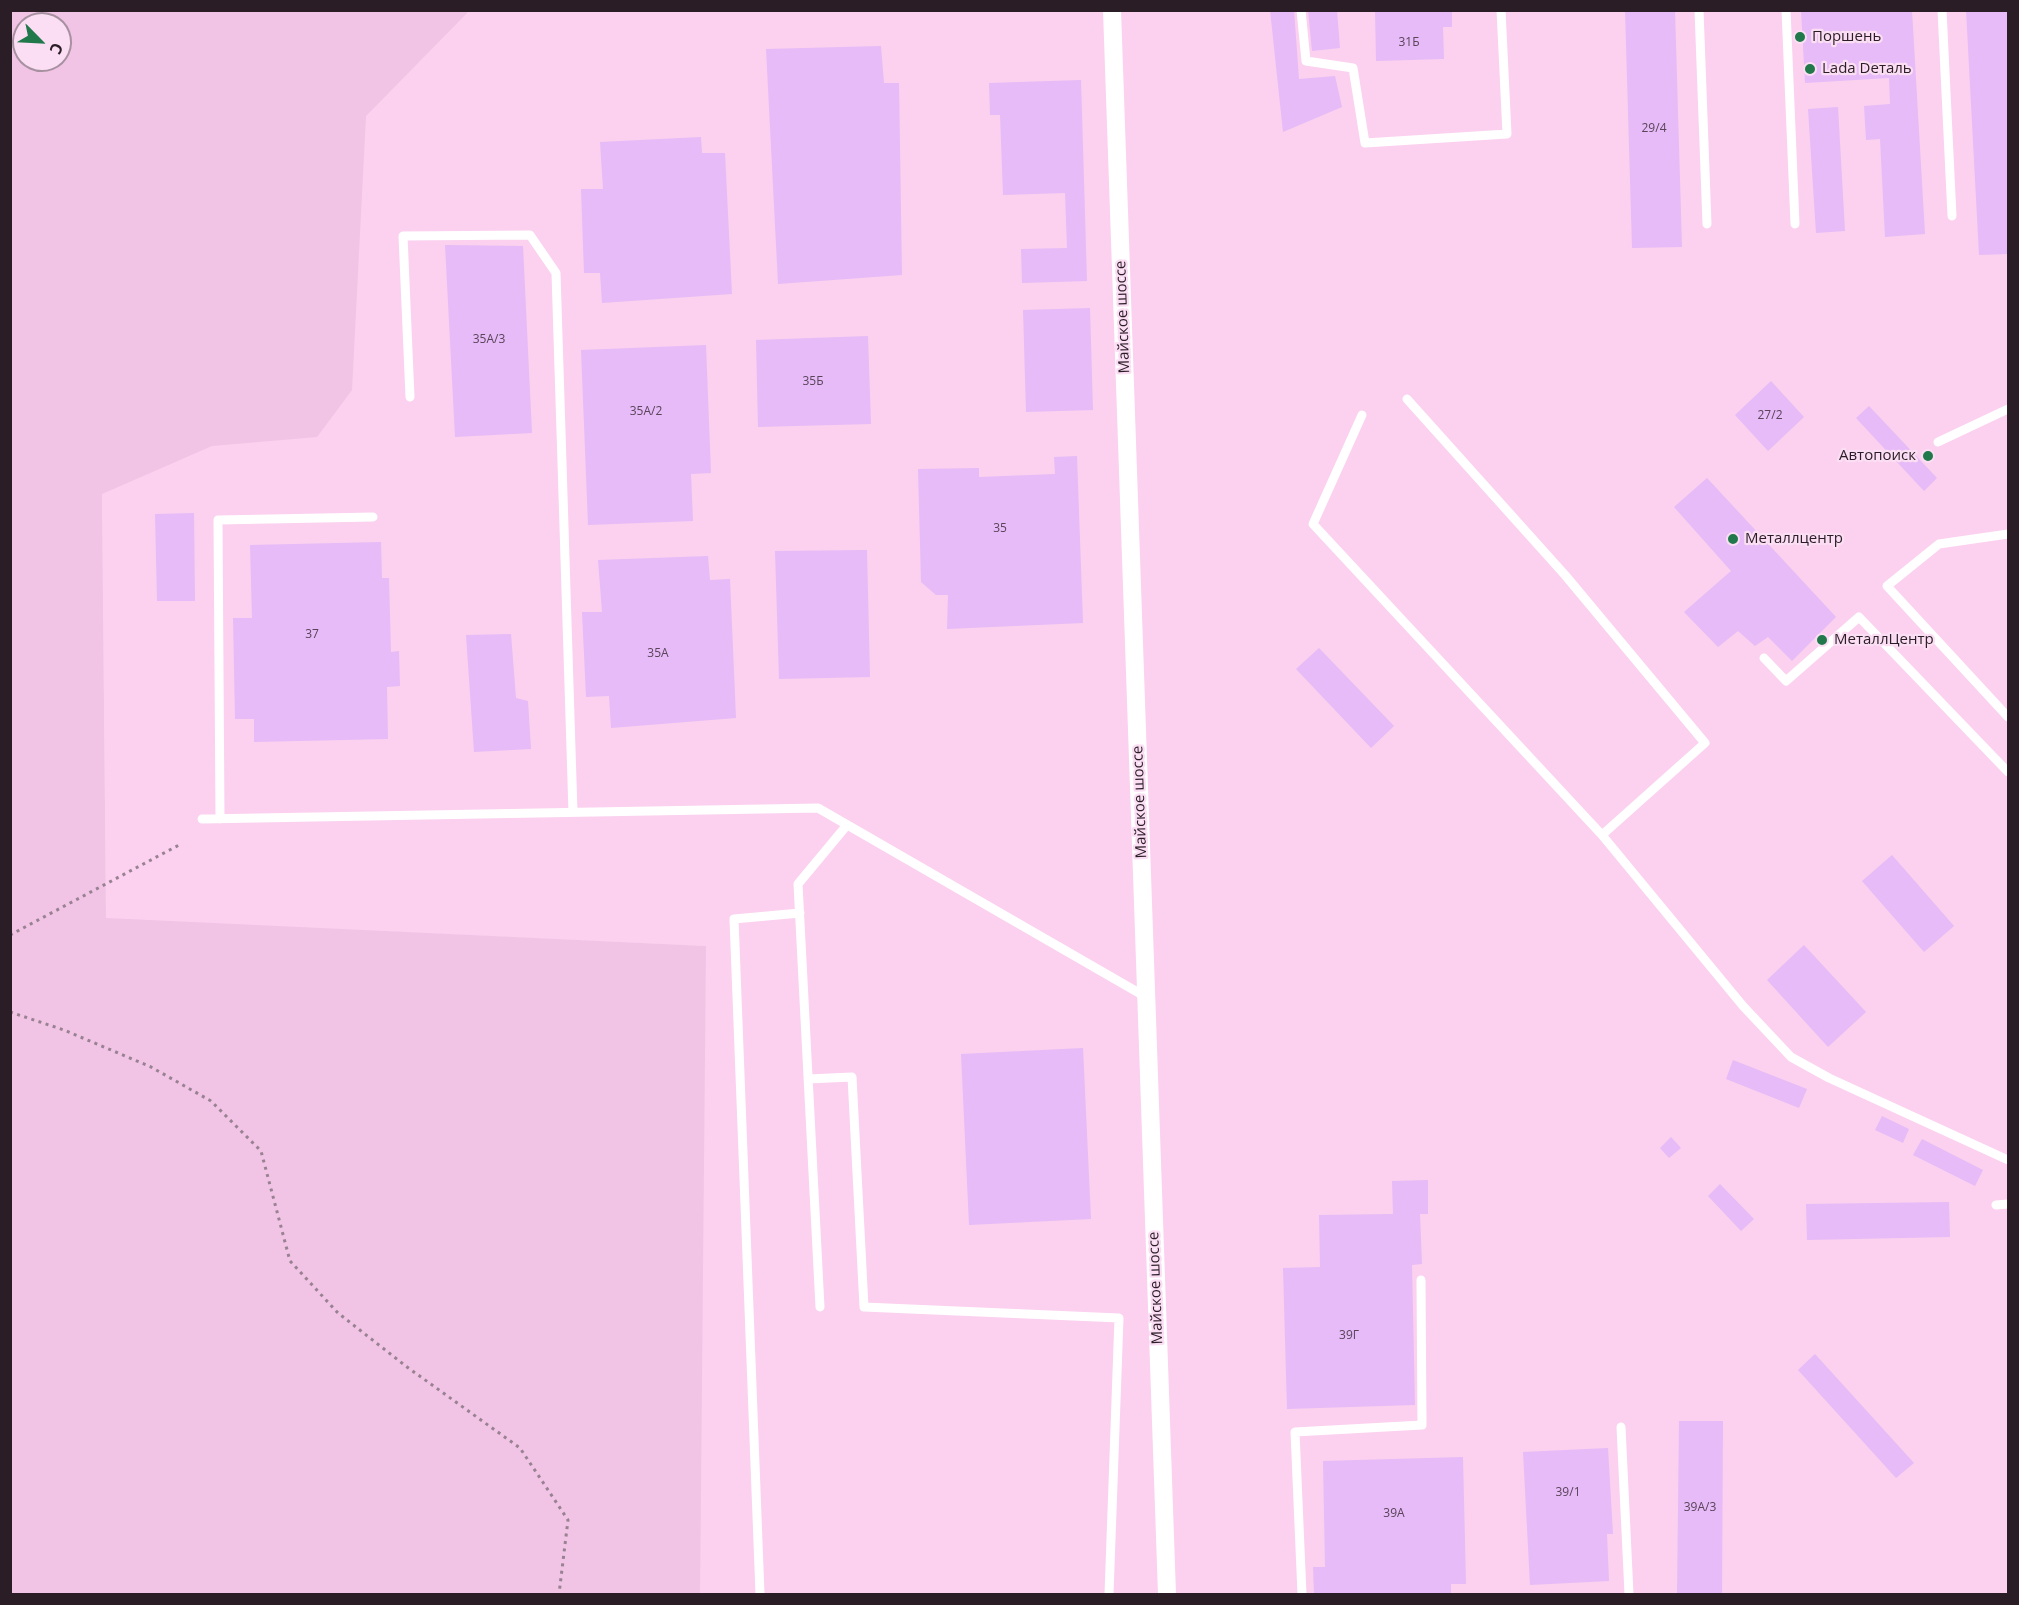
<!DOCTYPE html>
<meta charset="utf-8">
<style>
body{margin:0}
#map{position:relative;width:2019px;height:1605px;overflow:hidden;background:#fbdef3;font-family:"Open Sans",sans-serif}
canvas{display:block}
.frame{position:absolute;inset:0;border:12px solid #2a1d26;pointer-events:none}
.north{position:absolute;left:12px;top:12px;width:60px;height:60px;box-sizing:border-box;background:#fbdef3;border:2px solid #a791a1;border-radius:50%;rotate:114deg;font-size:16px;font-weight:700;line-height:24px;text-align:center;color:#2a1d26}
.north::after{content:'';display:block;margin:auto;width:21px;height:27px;background:#21784b;clip-path:polygon(50% 0,100% 100%,50% 72%,0 100%)}
</style>
<div id="map">
<canvas width="2019" height="1605"></canvas>
<div class="frame"></div>
<div class="north">С</div>
</div>
<script>
const context = document.querySelector('canvas').getContext('2d');
context.lineJoin = 'round';
function paint(path, color) { context.fillStyle = color; context.fill(path, 'evenodd'); }
const toPath = rows => new Path2D(rows.map(r => 'M' + r).join(''));
function stroke(path, color, width, dash) { context.strokeStyle = color; context.lineWidth = width; context.lineCap = dash ? 'butt' : 'round'; context.setLineDash(dash || []); context.stroke(path); }
function write(font, color, halo, rows, align = 'center') {
  context.font = font + ' "Open Sans",sans-serif'; context.lineWidth = 4.5; context.setLineDash([]); context.textBaseline = 'middle'; context.strokeStyle = halo; context.fillStyle = color; for (const [text, x, y, turn = 0] of rows) {
    context.save(); context.translate(x, y); context.rotate((+turn || 0) * Math.PI / 180); context.textAlign = isNaN(turn) ? turn : align; if (halo) context.strokeText(text, 0, 0); context.fillText(text, 0, 0); context.restore();
  }
}
paint(toPath([
 [434,11,2008,11,2008,1594,695,1594,706,946,106,919,102,494]
]), '#fbd1ef');
paint(toPath([
 [11,10,469,11,366,116,352,390,317,437,212,446,102,494,106,918,706,946,700,1594,11,1594],
 [24,24,60,24,60,60,24,60]
]), '#f1c3e5');
paint(toPath([
 [1270,10,1294,10,1299,79,1335,76,1342,107,1283,132],
 [1308,10,1337,10,1340,48,1312,51],
 [1375,10,1452,10,1452,27,1443,27,1444,59,1376,61],
 [1625,10,1675,10,1682,247,1632,248],
 [1801,10,1912,10,1925,234,1885,237,1880,139,1866,140,1864,106,1890,104,1889,78,1805,83],
 [1966,10,2008,10,2008,254,1979,255],
 [881,46,884,83,899,83,902,275,778,284,766,49],
 [1081,80,1087,281,1022,283,1021,249,1067,248,1065,193,1003,195,1000,115,990,115,989,83],
 [1838,107,1845,231,1816,233,1808,109],
 [701,137,702,153,725,153,732,294,602,303,600,273,584,273,581,189,603,189,600,142],
 [445,245,523,246,532,433,455,437],
 [1090,308,1093,410,1026,412,1023,310],
 [868,336,871,424,758,427,756,340],
 [706,345,711,473,691,474,693,521,588,525,581,350],
 [1771,381,1804,417,1768,451,1735,415],
 [1869,406,1937,478,1924,491,1856,418],
 [1077,456,1083,623,947,629,948,595,936,595,921,582,918,469,979,468,979,477,1055,474,1054,457],
 [1707,478,1836,617,1792,661,1768,637,1755,646,1738,631,1718,647,1684,612,1731,571,1674,507],
 [194,513,195,601,157,601,155,514],
 [381,542,382,578,389,578,391,652,399,651,400,686,387,687,388,739,254,742,254,719,235,719,233,618,252,618,250,545],
 [867,550,870,677,779,679,775,551],
 [708,556,710,580,730,579,736,718,611,728,609,696,586,697,582,612,602,612,598,560],
 [511,634,516,698,528,701,531,749,474,752,466,635],
 [1319,648,1394,726,1371,748,1296,669],
 [1892,855,1954,926,1924,952,1862,881],
 [1804,945,1866,1012,1828,1047,1767,980],
 [1083,1048,1091,1219,969,1225,961,1054],
 [1733,1060,1807,1089,1799,1108,1726,1079],
 [1882,1116,1909,1129,1903,1143,1875,1130],
 [1671,1137,1681,1148,1669,1158,1660,1148],
 [1922,1139,1983,1170,1975,1186,1913,1155],
 [1428,1180,1428,1214,1420,1214,1422,1264,1412,1265,1415,1405,1287,1409,1283,1268,1320,1267,1319,1215,1393,1214,1392,1181],
 [1720,1184,1754,1219,1741,1231,1708,1196],
 [1949,1202,1950,1237,1807,1240,1806,1204],
 [1815,1354,1914,1463,1896,1478,1798,1370],
 [1679,1421,1723,1421,1722,1594,1677,1594],
 [1608,1448,1613,1534,1607,1534,1609,1581,1530,1585,1523,1452],
 [1463,1457,1466,1584,1451,1584,1451,1594,1314,1594,1313,1567,1325,1567,1323,1461]
]), '#e6bbf7');
stroke(toPath([
 [10,935,179,845],
 [10,1012,64,1030,151,1067,211,1101,261,1151,290,1261,338,1313,407,1367,520,1448,568,1520,559,1594]
]), '#988292', 3, [3, 4.5]);
stroke(toPath([
 [1301,10,1306,61,1353,68,1365,143,1507,134,1501,10],
 [1699,10,1707,224],
 [1786,10,1795,224],
 [1942,10,1952,216],
 [410,397,403,236,530,235,556,273,573,812],
 [1407,399,1565,575,1705,743,1602,835],
 [1362,415,1313,524,1602,835,1743,1006,1791,1057,1829,1078,2008,1160],
 [1938,442,2008,409],
 [2008,534,1939,544,1887,586,2008,717],
 [1764,658,1786,681,1859,617,2008,772],
 [202,819,818,808,1146,997],
 [220,819,218,520,373,517],
 [808,1079,852,1077,864,1307,1119,1318,1109,1594],
 [1996,1205,2008,1204],
 [820,1307,798,884,847,825],
 [1621,1427,1629,1594],
 [760,1594,734,919,800,913],
 [1302,1594,1295,1432,1422,1425,1421,1280]
]), '#fff', 9);
stroke(toPath([
 [1112,10,1167,1594]
]), '#fff', 18);
for (const [x, y, r, color] of [
 [1800,37,6,"#21784b"],
 [1810,69,6,"#21784b"],
 [1928,456,6,"#21784b"],
 [1733,539,6,"#21784b"],
 [1822,640,6,"#21784b"]
]) { const dot = new Path2D(); dot.arc(x, y, r, 0, 2 * Math.PI); context.fillStyle = color; context.fill(dot); stroke(dot, '#fbdef3', 2); }
write('12px', '#59445a', null, [
 ["31Б",1409,43],
 ["29/4",1654,129],
 ["35А/3",489,340],
 ["35Б",813,382],
 ["35А/2",646,412],
 ["27/2",1770,416],
 ["35",1000,529],
 ["37",312,635],
 ["35А",658,654],
 ["39Г",1349,1336],
 ["39/1",1568,1493],
 ["39А/3",1700,1508],
 ["39А",1394,1514]
]);
write('15px', '#2a1d26', '#fbdef3', [
 ["Поршень",1812,37],
 ["Lada Dеталь",1822,69],
 ["Автопоиск",1916,456,"right"],
 ["Металлцентр",1745,539],
 ["МеталлЦентр",1834,640]
], 'left');
write('15px', '#2a1d26', '#fbdef3', [
 ["Майское шоссе",1123,317,-92],
 ["Майское шоссе",1140,802,-92],
 ["Майское шоссе",1156,1288,-92]
]);
</script>
